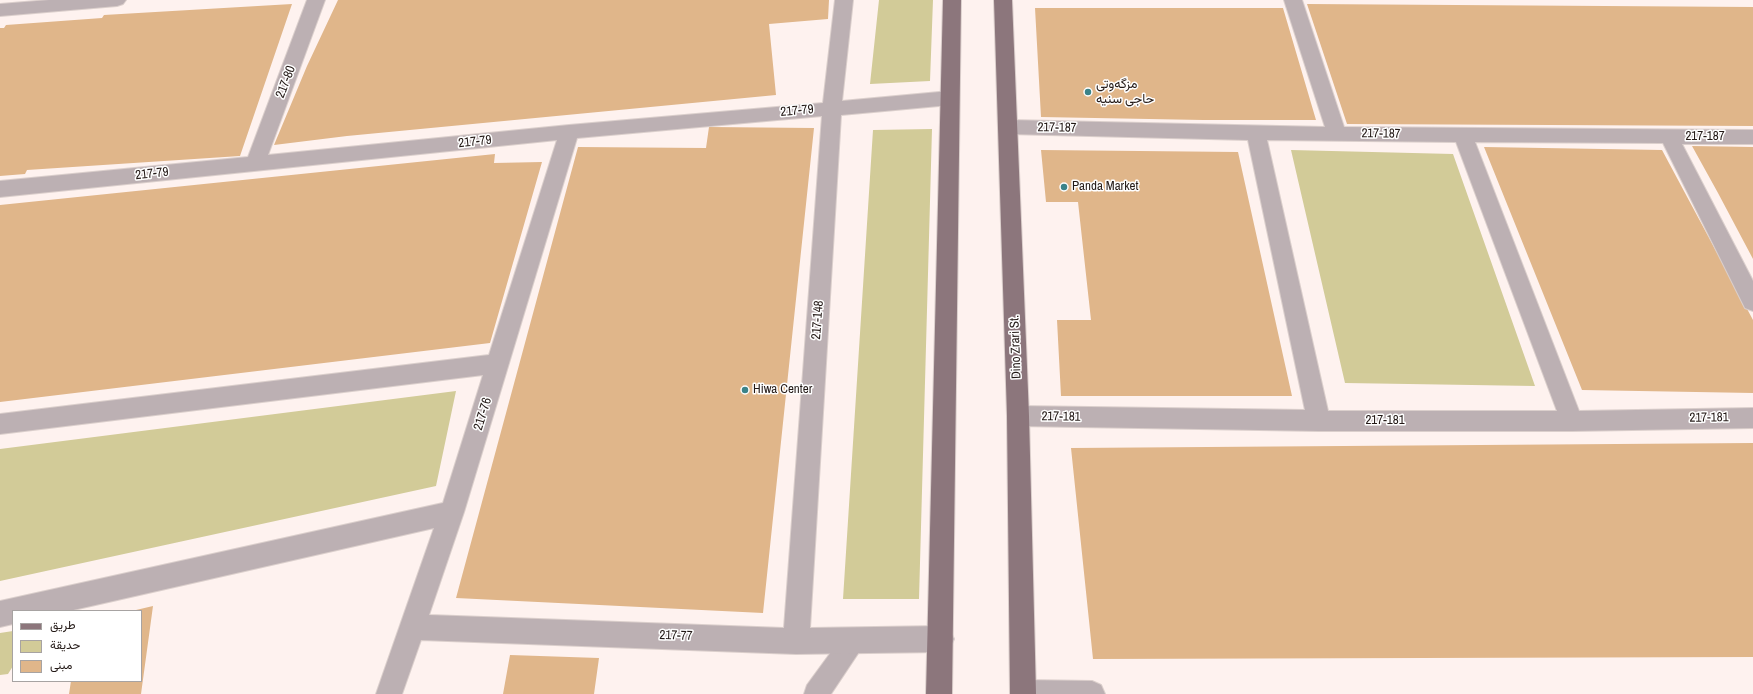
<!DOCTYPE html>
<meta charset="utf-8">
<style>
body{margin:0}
#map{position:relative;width:1753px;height:694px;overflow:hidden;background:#fef2ef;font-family:"Archivo Narrow",Vazirmatn,sans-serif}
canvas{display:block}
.legend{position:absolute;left:12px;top:610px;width:130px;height:72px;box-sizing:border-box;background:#fff;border:1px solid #a7a3a2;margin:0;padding:5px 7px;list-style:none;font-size:12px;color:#231916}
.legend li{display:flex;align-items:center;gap:8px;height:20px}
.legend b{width:20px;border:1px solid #a7a3a2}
</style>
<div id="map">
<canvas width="1753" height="694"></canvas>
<ul class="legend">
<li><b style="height:5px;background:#8c767c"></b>طريق</li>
<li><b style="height:11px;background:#d2cb98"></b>حديقة</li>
<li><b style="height:11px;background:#e0b68a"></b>مبنى</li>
</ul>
</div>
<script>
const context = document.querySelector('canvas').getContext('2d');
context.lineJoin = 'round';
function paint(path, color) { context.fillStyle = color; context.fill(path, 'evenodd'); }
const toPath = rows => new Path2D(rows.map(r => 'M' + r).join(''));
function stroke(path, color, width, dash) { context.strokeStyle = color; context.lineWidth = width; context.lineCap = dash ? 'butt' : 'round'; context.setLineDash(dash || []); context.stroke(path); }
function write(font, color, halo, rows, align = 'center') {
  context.font = font + ' "Archivo Narrow",Vazirmatn,sans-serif'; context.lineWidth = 3; context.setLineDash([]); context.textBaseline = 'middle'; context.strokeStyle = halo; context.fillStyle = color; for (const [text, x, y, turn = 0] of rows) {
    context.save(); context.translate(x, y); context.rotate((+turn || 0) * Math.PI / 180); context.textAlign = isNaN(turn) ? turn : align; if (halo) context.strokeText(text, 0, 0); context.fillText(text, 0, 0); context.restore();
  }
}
paint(toPath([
 [879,0,933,0,930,81,870,84],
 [932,129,919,599,843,599,873,130],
 [1291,150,1453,154,1535,386,1345,383],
 [456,391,436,486,0,581,0,449],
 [13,631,13,666,8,674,0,675,0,633]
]), '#d2cb98');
paint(toPath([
 [338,0,829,0,828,19,769,24,776,95,347,136,274,145,307,66],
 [292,4,240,156,27,170,25,174,0,176,0,28,4,28,6,25,102,18,104,15],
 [1307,4,1753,7,1753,126,1347,124],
 [1035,8,1283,8,1316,120,1203,120,1041,117],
 [709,127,814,128,763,613,456,598,578,147,706,148],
 [1692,146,1753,147,1753,259,1718,193],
 [1484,147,1662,150,1753,320,1753,393,1582,390],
 [1041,150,1238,152,1292,396,1061,396,1057,320,1091,320,1078,202,1046,202],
 [495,154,494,163,542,162,490,343,0,402,0,205],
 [1753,443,1753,657,1093,659,1071,448],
 [153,606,141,694,69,694,71,681,141,681,141,611,136,610],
 [510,655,599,658,594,694,503,694]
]), '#e0b68a');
const lane = toPath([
 [853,629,861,633,865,641,861,649,831,694,804,694,807,685,845,633,853,629]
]);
const street = toPath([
 [49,0,126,0,123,4,117,6,0,16,0,4,49,0],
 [307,0,325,0,268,155,569,125,823,103,835,0,853,0,842,101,950,91,957,93,959,98,957,103,950,105,841,115,810,628,941,626,950,630,954,639,950,648,941,652,796,654,421,640,402,694,376,694,434,528,69,611,13,611,13,624,0,627,0,601,443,503,483,375,0,434,0,414,489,355,557,140,0,197,0,181,248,157,307,0],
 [822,116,784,628,429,615,464,512,577,138,822,116],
 [1284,0,1302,0,1344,127,1753,130,1753,144,1682,144,1753,281,1753,311,1745,308,1663,143,1475,142,1579,411,1753,408,1753,428,1572,431,1319,431,1018,426,1010,423,1007,416,1010,409,1018,406,1305,410,1248,140,1009,134,1002,132,1000,127,1002,122,1009,120,1325,127,1284,0],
 [1267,140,1456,142,1557,411,1328,411,1267,140],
 [1023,680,1092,681,1101,685,1105,694,1010,694,1014,684,1023,680]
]);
const primary = toPath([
 [943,0,961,0,952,694,926,694,943,0],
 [994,0,1012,0,1029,416,1036,694,1010,694,1007,416,994,0]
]);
stroke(lane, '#dbcfcc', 2);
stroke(street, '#dbcfcc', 2);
stroke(primary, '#dbcfcc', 2);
paint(lane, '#bcb0b3');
paint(street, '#bcb0b3');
paint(primary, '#8c767c');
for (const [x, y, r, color] of [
 [1088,92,4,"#3b8389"],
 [1064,187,4,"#3b8389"],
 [745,390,4,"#3b8389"]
]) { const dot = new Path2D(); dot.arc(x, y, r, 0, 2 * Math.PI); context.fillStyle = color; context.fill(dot); stroke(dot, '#fff', 1.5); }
write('13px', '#231916', '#fff', [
 ["217-80",286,82,-69],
 ["217-79",797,111,-5],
 ["217-187",1057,128,1],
 ["217-187",1381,134,1],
 ["217-187",1705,137],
 ["217-79",475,142,-6],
 ["217-79",152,174,-6],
 ["217-148",818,320,-86],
 ["Dino Zrari St.",1016,347,-92],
 ["217-76",483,414,-73],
 ["217-181",1061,417,1],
 ["217-181",1709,418,-1],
 ["217-181",1385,421],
 ["217-77",676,636,2]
]);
write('13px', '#231916', '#fff', [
 ["مزگەوتی",1096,85],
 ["حاجی سنیە",1096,100],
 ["Panda Market",1072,187],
 ["Hiwa Center",753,390]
], 'left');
</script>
